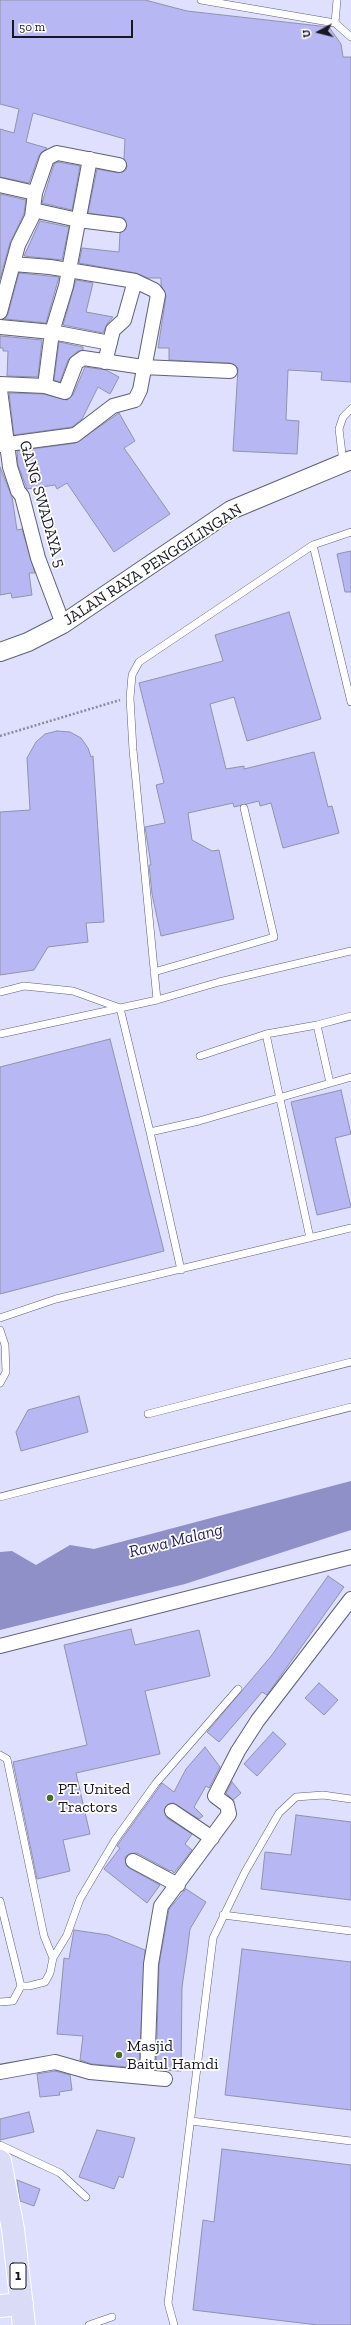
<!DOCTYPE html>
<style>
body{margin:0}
#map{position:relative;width:351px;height:2325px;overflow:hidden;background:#dee0fd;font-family:"Zilla Slab",serif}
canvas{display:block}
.north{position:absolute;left:299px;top:12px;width:40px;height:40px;-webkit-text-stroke:3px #fff;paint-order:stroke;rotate:263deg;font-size:11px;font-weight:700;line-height:16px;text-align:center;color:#171721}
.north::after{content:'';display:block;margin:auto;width:14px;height:18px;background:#171721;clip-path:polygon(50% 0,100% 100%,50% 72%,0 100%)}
.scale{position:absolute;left:12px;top:20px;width:121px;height:18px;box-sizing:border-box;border:2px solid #171721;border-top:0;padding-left:5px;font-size:12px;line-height:14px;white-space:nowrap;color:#171721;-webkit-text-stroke:3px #fff;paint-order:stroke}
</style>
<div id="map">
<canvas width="351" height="2325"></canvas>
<div class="north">U</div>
<div class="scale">50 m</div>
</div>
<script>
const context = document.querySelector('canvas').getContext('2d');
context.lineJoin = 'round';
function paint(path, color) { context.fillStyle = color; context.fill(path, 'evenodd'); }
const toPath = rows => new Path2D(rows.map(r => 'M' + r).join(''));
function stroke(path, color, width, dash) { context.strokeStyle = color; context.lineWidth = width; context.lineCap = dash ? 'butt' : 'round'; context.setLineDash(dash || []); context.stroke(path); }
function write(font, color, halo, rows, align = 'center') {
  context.font = font + ' "Zilla Slab",serif'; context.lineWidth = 3.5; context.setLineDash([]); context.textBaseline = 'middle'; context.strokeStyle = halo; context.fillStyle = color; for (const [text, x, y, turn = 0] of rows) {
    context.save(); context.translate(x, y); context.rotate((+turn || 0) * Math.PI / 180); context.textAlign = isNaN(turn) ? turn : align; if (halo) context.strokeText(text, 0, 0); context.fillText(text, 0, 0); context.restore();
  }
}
paint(toPath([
 [351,1481,351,1530,185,1584,0,1630,0,1552,12,1551,36,1565,70,1545,94,1549]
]), '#8f90c8');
const building = toPath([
 [0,0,145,0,187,11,320,26,329,27,341,44,343,57,351,57,351,382,321,380,322,372,288,370,286,420,299,421,297,454,233,451,238,368,230,363,169,360,169,348,158,348,166,296,161,285,161,278,148,278,136,273,79,263,82,248,119,252,120,233,127,226,124,218,88,213,97,169,118,173,126,170,127,166,124,158,125,139,33,113,26,142,47,148,39,155,29,183,0,177,0,129,14,133,19,109,0,104,0,0],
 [58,162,80,166,72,210,42,203,54,164,58,162],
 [0,194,26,200,24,214,10,243,0,279,0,194],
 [40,221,69,227,62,260,24,256,40,221],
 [19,273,59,277,46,323,5,319,8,314,19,273],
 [76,280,93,283,86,312,113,317,107,324,103,333,63,325,76,280],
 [0,336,42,340,38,377,7,376,8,351,3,351,3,348,0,348,0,336],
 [59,342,83,347,83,350,78,351,68,360,60,382,54,380,59,342],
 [85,367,106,370,119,377,110,394,98,387,82,419,72,427,14,435,9,393,44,394,67,400,73,395,85,367],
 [119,413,135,441,124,448,170,514,114,552,67,483,57,489,55,485,27,489,18,465,17,451,76,443,119,413],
 [0,467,12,497,17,530,22,529,35,573,29,573,32,595,12,598,11,593,0,595,0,467],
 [351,551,351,592,345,592,337,554,351,551],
 [289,612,321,719,247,741,234,697,210,704,226,769,244,766,244,769,314,752,328,807,332,806,339,833,283,848,271,803,260,806,259,801,234,807,233,803,188,813,192,840,212,851,219,850,234,919,161,936,152,894,149,865,151,865,145,827,165,823,156,785,164,783,139,683,223,661,215,635,289,612],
 [57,731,70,732,81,738,88,748,91,757,93,756,104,922,86,923,88,942,48,947,34,970,0,975,0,812,30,810,27,758,36,742,45,734,57,731],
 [110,1039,164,1251,0,1294,0,1067,110,1039],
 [341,1090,351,1134,335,1138,351,1207,317,1215,291,1102,341,1090],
 [79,1396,88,1432,21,1451,16,1432,28,1410,79,1396],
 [328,1576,344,1587,267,1695,262,1692,219,1742,207,1732,272,1655,328,1576],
 [131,1629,135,1645,199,1630,210,1676,145,1691,160,1754,76,1773,90,1834,63,1840,70,1871,37,1879,13,1762,87,1745,64,1645,131,1629],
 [319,1683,338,1700,324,1715,305,1698,319,1683],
 [273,1732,286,1744,257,1776,244,1764,273,1732],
 [205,1747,220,1767,209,1788,206,1786,194,1807,203,1816,199,1819,173,1803,168,1804,164,1810,167,1818,192,1834,185,1844,192,1850,174,1873,171,1870,170,1871,137,1853,129,1854,125,1857,126,1865,129,1868,160,1885,147,1903,104,1869,120,1848,117,1846,119,1843,160,1786,162,1783,174,1792,186,1769,205,1747],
 [232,1782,241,1793,233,1800,226,1793,232,1782],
 [296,1815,351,1822,351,1900,261,1889,265,1852,291,1855,296,1815],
 [186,1889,206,1902,190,1929,187,1953,182,1987,181,2071,156,2070,159,1965,169,1909,186,1889],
 [74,1930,108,1935,145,1950,139,2068,92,2064,80,2060,83,2036,57,2034,64,1958,69,1959,74,1930],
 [242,1949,351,1962,351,2110,225,2095,242,1949],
 [55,2071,70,2075,72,2090,59,2092,60,2095,40,2097,37,2074,55,2071],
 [29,2112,34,2132,0,2140,0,2119,29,2112],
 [97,2130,135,2138,123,2178,119,2176,114,2189,79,2177,97,2130],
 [222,2149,351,2165,351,2325,318,2325,193,2310,203,2220,214,2222,222,2149],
 [17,2180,40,2189,34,2206,20,2201,17,2180]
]);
paint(building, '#b7b8f3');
stroke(building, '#9092ac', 1);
const service = toPath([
 [201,0,335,23,351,37],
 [335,23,337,0],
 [343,462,339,429,343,417,351,409],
 [351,532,313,545,351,702],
 [154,972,274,937,244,808],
 [0,992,24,986,73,991,120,1008,150,1132,199,1121,351,1077],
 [157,1000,133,750,130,698,132,675,139,662,313,545],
 [317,1025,330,1083],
 [0,1034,157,1000,219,982,351,951],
 [266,1034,310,1238],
 [200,1056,266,1034,317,1025,351,1016],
 [150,1132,181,1270],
 [0,1318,56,1299,351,1228],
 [0,1330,5,1345,6,1372,0,1383],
 [148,1414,351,1362],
 [0,1497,351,1407],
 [0,1755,7,1759,44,1936,53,1958],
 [0,1901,21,1986,13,2001,0,2002],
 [223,1915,351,1931],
 [21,1986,29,1986,45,1982,50,1973,53,1958,67,1935,80,1899,115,1840,156,1783,238,1689],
 [191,2121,351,2141],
 [0,2145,60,2173,86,2197],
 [89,2325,112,2317],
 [174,2325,168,2303,213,1938,245,1872,279,1813,296,1797,323,1795,351,1799]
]);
const minor = toPath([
 [0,185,35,193],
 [33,210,78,220,119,225],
 [13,264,50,267,135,281,124,320,113,330,105,362],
 [0,312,18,245,32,217,35,193,47,158,57,153,119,165],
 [0,327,52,332,110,343],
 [0,384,45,386,52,332,66,286,90,159],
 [45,386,65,392,76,363,83,358,143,367,230,371],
 [0,390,10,467,18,491,22,496,38,558,63,624],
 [0,445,75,435,113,406,135,400,140,390,158,295,154,290,135,281],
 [0,1646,351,1557],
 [172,1811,212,1838],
 [133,1861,178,1885],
 [0,2072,55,2062,90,2072,165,2079],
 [147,2076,151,1964,161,1906,229,1814,227,1805,215,1796,238,1751,258,1720,351,1599]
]);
const tertiary = toPath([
 [0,652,28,642,63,624,231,510,351,460]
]);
const trunk = toPath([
 [0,2161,13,2229,24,2325],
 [0,2306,22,2304]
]);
stroke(service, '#5f6079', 8);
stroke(minor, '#5f6079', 16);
stroke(tertiary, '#5f6079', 20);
stroke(trunk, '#fff', 24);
stroke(toPath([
 [0,736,120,700]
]), '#888a9e', 2.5, [2, 2]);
stroke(service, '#fff', 7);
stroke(minor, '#fff', 14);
stroke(tertiary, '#fff', 18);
stroke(trunk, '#dadbf7', 22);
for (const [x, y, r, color] of [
 [50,1798,4,"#466c26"],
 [119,2055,4,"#466c26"]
]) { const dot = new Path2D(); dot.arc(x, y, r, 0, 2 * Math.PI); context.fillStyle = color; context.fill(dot); stroke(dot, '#fff', 1.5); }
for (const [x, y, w] of [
 [18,2276,16]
]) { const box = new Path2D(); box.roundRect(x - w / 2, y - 13, w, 26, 3); context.fillStyle = '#fff'; context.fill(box); stroke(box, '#171721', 1); }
write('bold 15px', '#171721', null, [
 ["1",18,2276]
]);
write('16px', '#171721', '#fff', [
 ["GANG SWADAYA 5",42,504,74],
 ["JALAN RAYA PENGGILINGAN",153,565,-33]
]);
write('16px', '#171721', '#fff', [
 ["PT. United",58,1789],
 ["Tractors",58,1807],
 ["Masjid",127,2046],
 ["Baitul Hamdi",127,2064]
], 'left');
write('italic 17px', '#251c5e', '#fff', [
 ["Rawa Malang",176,1541,-14]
]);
</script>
